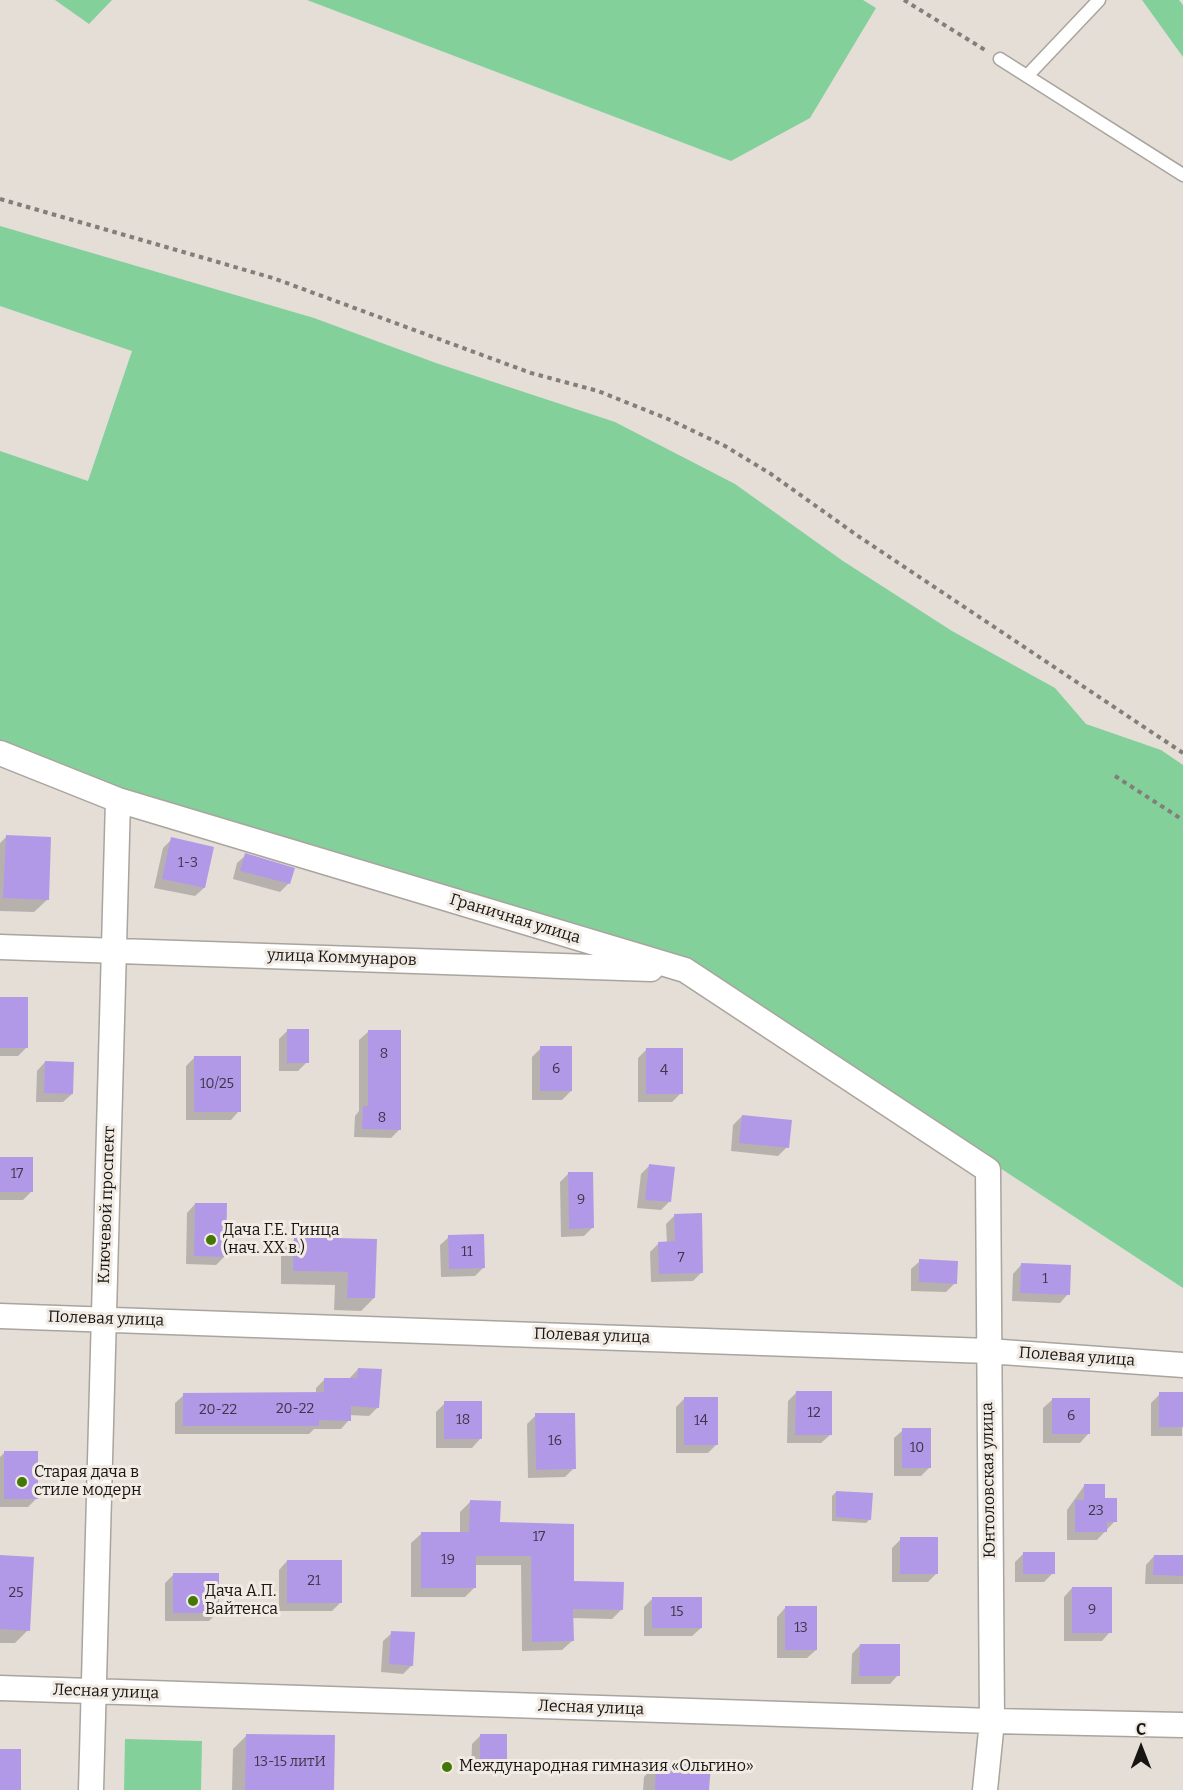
<!DOCTYPE html>
<meta charset="utf-8">
<style>
body{margin:0}
#map{position:relative;width:1183px;height:1790px;overflow:hidden;background:#e4ded7;font-family:Bitter,serif}
canvas{display:block}
.north{position:absolute;left:1111px;top:1718px;width:60px;height:60px;-webkit-text-stroke:4px #f1ebe4;paint-order:stroke;rotate:0deg;font-size:16px;font-weight:700;line-height:24px;text-align:center;color:#171513}
.north::after{content:'';display:block;margin:auto;width:21px;height:27px;background:#171513;clip-path:polygon(50% 0,100% 100%,50% 72%,0 100%)}
</style>
<div id="map">
<canvas width="1183" height="1790"></canvas>
<div class="north">С</div>
</div>
<script>
const context = document.querySelector('canvas').getContext('2d');
context.lineJoin = 'round';
function paint(path, color) { context.fillStyle = color; context.fill(path, 'evenodd'); }
const toPath = rows => new Path2D(rows.map(r => 'M' + r).join(''));
function stroke(path, color, width, dash) { context.strokeStyle = color; context.lineWidth = width; context.lineCap = dash ? 'butt' : 'round'; context.setLineDash(dash || []); context.stroke(path); }
function write(font, color, halo, rows, align = 'center') {
  context.font = font + ' Bitter,serif'; context.lineWidth = 6; context.setLineDash([]); context.textBaseline = 'middle'; context.strokeStyle = halo; context.fillStyle = color; for (const [text, x, y, turn = 0] of rows) {
    context.save(); context.translate(x, y); context.rotate((+turn || 0) * Math.PI / 180); context.textAlign = isNaN(turn) ? turn : align; if (halo) context.strokeText(text, 0, 0); context.fillText(text, 0, 0); context.restore();
  }
}
paint(toPath([
 [55,0,112,0,89,24],
 [307,0,863,0,876,8,810,118,731,161],
 [1142,0,1179,0,1183,5,1183,57],
 [0,226,314,318,436,363,615,422,735,484,843,561,952,631,1055,688,1086,724,1161,750,1183,765,1183,1288,686,962,121,788,0,741,0,451,88,481,132,351,0,306],
 [125,1739,202,1741,201,1790,124,1790]
]), '#83d09b');
paint(toPath([
 [6,837,48,899,34,912,0,911,0,843],
 [172,839,212,848,204,888,195,896,154,888,163,848],
 [246,855,289,883,280,892,233,879,237,863],
 [0,998,27,1047,18,1056,0,1056],
 [288,1030,307,1062,298,1071,279,1071,279,1039],
 [368,1032,400,1129,391,1138,354,1137,355,1116,359,1111,359,1040],
 [541,1048,571,1091,562,1100,532,1100,532,1057],
 [646,1050,681,1093,672,1102,638,1102,638,1058],
 [194,1058,239,1111,231,1120,186,1120,186,1066],
 [45,1062,72,1094,63,1102,36,1102,37,1071],
 [742,1116,787,1147,778,1156,731,1151,733,1125],
 [0,1158,31,1192,23,1200,0,1200],
 [649,1166,669,1202,661,1210,637,1208,641,1174],
 [569,1173,592,1228,584,1236,561,1237,560,1182],
 [195,1204,225,1256,216,1265,186,1264,187,1213],
 [675,1215,701,1273,693,1281,651,1282,650,1252,659,1243,667,1243,666,1224],
 [449,1237,483,1268,475,1276,441,1277,440,1245],
 [295,1239,375,1240,374,1298,361,1311,334,1310,335,1285,281,1284,281,1252],
 [920,1261,955,1283,946,1292,911,1291,911,1269],
 [1021,1265,1068,1294,1060,1303,1012,1301,1013,1274],
 [358,1369,378,1407,369,1416,349,1415,349,1420,341,1429,314,1429,309,1434,175,1434,175,1403,184,1395,316,1394,316,1388,325,1379,349,1379],
 [796,1393,830,1435,821,1443,787,1443,788,1401],
 [1160,1394,1183,1394,1182,1436,1151,1436,1151,1403],
 [684,1399,716,1445,708,1453,676,1453,676,1407],
 [1052,1400,1088,1434,1080,1443,1043,1443,1043,1408],
 [445,1403,480,1439,472,1448,436,1448,436,1412],
 [536,1415,574,1468,565,1477,528,1478,527,1424],
 [903,1430,930,1467,921,1476,894,1476,894,1438],
 [4,1453,37,1498,28,1507,0,1507,0,1457],
 [1084,1486,1104,1500,1115,1521,1097,1540,1067,1540,1067,1510],
 [836,1492,870,1519,866,1523,832,1521,832,1496],
 [470,1502,572,1582,622,1609,612,1619,572,1618,572,1641,562,1650,522,1651,521,1565,475,1565,475,1587,465,1597,411,1597,411,1543,421,1534,460,1534,460,1512],
 [901,1539,936,1574,928,1582,892,1582,892,1548],
 [1024,1553,1053,1573,1044,1582,1015,1582,1015,1562],
 [1154,1556,1183,1557,1183,1584,1145,1584,1146,1565],
 [0,1557,28,1630,15,1643,0,1643],
 [287,1561,340,1603,332,1611,279,1611,279,1570],
 [174,1574,218,1612,209,1621,165,1621,165,1583],
 [1072,1588,1110,1632,1102,1641,1064,1641,1064,1597],
 [653,1598,701,1628,692,1636,644,1636,644,1607],
 [785,1608,816,1650,807,1658,777,1658,777,1617],
 [392,1633,412,1665,403,1674,381,1672,383,1641],
 [860,1645,898,1675,890,1684,851,1684,852,1654],
 [247,1735,332,1790,232,1790,233,1749],
 [480,1736,505,1764,497,1773,471,1772,472,1744],
 [657,1763,708,1790,643,1790,644,1777]
]), '#0003');
paint(toPath([
 [6,835,51,837,49,900,3,898],
 [171,837,214,847,205,888,162,879],
 [245,853,295,868,290,884,240,871],
 [0,997,28,997,28,1048,0,1048],
 [287,1029,309,1029,309,1063,287,1063],
 [368,1030,401,1030,401,1130,362,1129,363,1106,368,1106],
 [540,1046,572,1046,572,1091,540,1091],
 [646,1048,683,1048,683,1094,646,1094],
 [194,1056,241,1056,241,1112,194,1112],
 [45,1061,74,1062,73,1094,44,1093],
 [742,1115,792,1120,789,1148,739,1143],
 [0,1157,33,1157,33,1192,0,1192],
 [649,1164,675,1167,671,1202,645,1200],
 [568,1172,593,1172,594,1228,569,1229],
 [195,1203,227,1203,226,1257,194,1256],
 [702,1213,703,1273,659,1274,658,1242,675,1241,674,1214],
 [484,1234,485,1268,449,1269,448,1235],
 [294,1237,377,1239,375,1298,347,1298,348,1272,293,1271],
 [919,1259,958,1261,957,1284,919,1282],
 [1021,1263,1071,1265,1070,1295,1020,1293],
 [358,1368,382,1369,379,1408,351,1406,351,1421,319,1420,319,1426,183,1426,183,1393,324,1392,324,1378,357,1378],
 [796,1391,832,1391,832,1435,795,1435],
 [1159,1392,1183,1392,1183,1427,1159,1427],
 [684,1397,718,1397,718,1445,684,1445],
 [1052,1398,1090,1398,1090,1434,1052,1434],
 [444,1401,482,1401,482,1439,444,1439],
 [535,1413,575,1413,576,1469,536,1470],
 [902,1428,931,1428,931,1468,902,1468],
 [4,1451,38,1451,38,1499,4,1499],
 [1084,1484,1105,1484,1105,1498,1117,1498,1117,1522,1107,1522,1107,1532,1075,1532,1075,1500,1084,1500],
 [836,1491,873,1493,871,1520,836,1517],
 [470,1500,501,1501,500,1522,574,1524,574,1581,624,1582,623,1610,573,1609,574,1641,532,1642,531,1556,476,1556,476,1588,421,1588,421,1532,469,1532],
 [900,1537,938,1537,938,1574,900,1574],
 [1023,1552,1055,1552,1055,1574,1023,1574],
 [0,1555,34,1557,30,1631,0,1629],
 [1154,1555,1183,1555,1183,1576,1153,1575],
 [287,1560,342,1560,342,1603,287,1603],
 [173,1573,219,1573,219,1613,173,1613],
 [1072,1587,1112,1587,1112,1633,1072,1633],
 [652,1597,702,1597,702,1628,652,1628],
 [785,1606,817,1606,817,1650,785,1650],
 [391,1631,415,1632,413,1666,389,1664],
 [860,1644,900,1644,900,1676,859,1676],
 [246,1734,335,1735,334,1790,245,1790],
 [480,1734,507,1734,507,1765,480,1764],
 [0,1749,21,1749,21,1790,0,1790],
 [656,1762,711,1765,709,1790,655,1790]
]), '#b299e8');
const lane = toPath([
 [1000,59,1183,175],
 [1027,76,1099,0]
]);
const street = toPath([
 [0,753,118,800,685,970,988,1170,992,1721,985,1790],
 [0,947,651,969],
 [0,1316,988,1351,1183,1365],
 [0,1688,992,1721,1183,1725],
 [91,1790,118,800]
]);
stroke(lane, '#a9a49d', 15);
stroke(street, '#a9a49d', 27);
stroke(toPath([
 [904,0,985,50],
 [0,199,273,278,531,373,598,391,668,419,725,446,771,474,858,536,1183,753],
 [1115,776,1183,820]
]), '#827e79', 4, [4.5, 4.5]);
stroke(lane, '#fff', 12);
stroke(street, '#fff', 24);
for (const [x, y, r, color] of [
 [211,1240,6,"#447806"],
 [22,1482,6,"#447806"],
 [193,1601,6,"#447806"],
 [447,1767,6,"#447806"]
]) { const dot = new Path2D(); dot.arc(x, y, r, 0, 2 * Math.PI); context.fillStyle = color; context.fill(dot); stroke(dot, '#f1ebe4', 2); }
write('14px', '#3e3648', null, [
 ["1-3",188,863],
 ["8",384,1054],
 ["6",556,1069],
 ["4",664,1071],
 ["10/25",217,1084],
 ["8",382,1118],
 ["17",17,1174],
 ["9",581,1200],
 ["11",467,1252],
 ["7",681,1258],
 ["1",1045,1279],
 ["20-22",295,1409],
 ["20-22",218,1410],
 ["12",814,1413],
 ["6",1071,1416],
 ["18",463,1420],
 ["14",701,1421],
 ["16",555,1441],
 ["10",917,1448],
 ["23",1096,1511],
 ["17",539,1537],
 ["19",448,1560],
 ["21",314,1581],
 ["25",16,1593],
 ["9",1092,1610],
 ["15",677,1612],
 ["13",801,1628],
 ["13-15 литИ",290,1762]
]);
write('16px', '#171513', '#f1ebe4', [
 ["Граничная улица",515,919,17],
 ["улица Коммунаров",342,958,2],
 ["Ключевой проспект",107,1205,-88],
 ["Полевая улица",106,1319,2],
 ["Полевая улица",592,1336,2],
 ["Полевая улица",1077,1357,4],
 ["Юнтоловская улица",989,1480,-91],
 ["Лесная улица",106,1692,2],
 ["Лесная улица",591,1708,2]
]);
write('16px', '#171513', '#f1ebe4', [
 ["Дача Г.Е. Гинца",223,1231],
 ["(нач. XX в.)",223,1249],
 ["Старая дача в",34,1473],
 ["стиле модерн",34,1491],
 ["Дача А.П.",205,1592],
 ["Вайтенса",205,1610],
 ["Международная гимназия «Ольгино»",459,1767]
], 'left');
</script>
